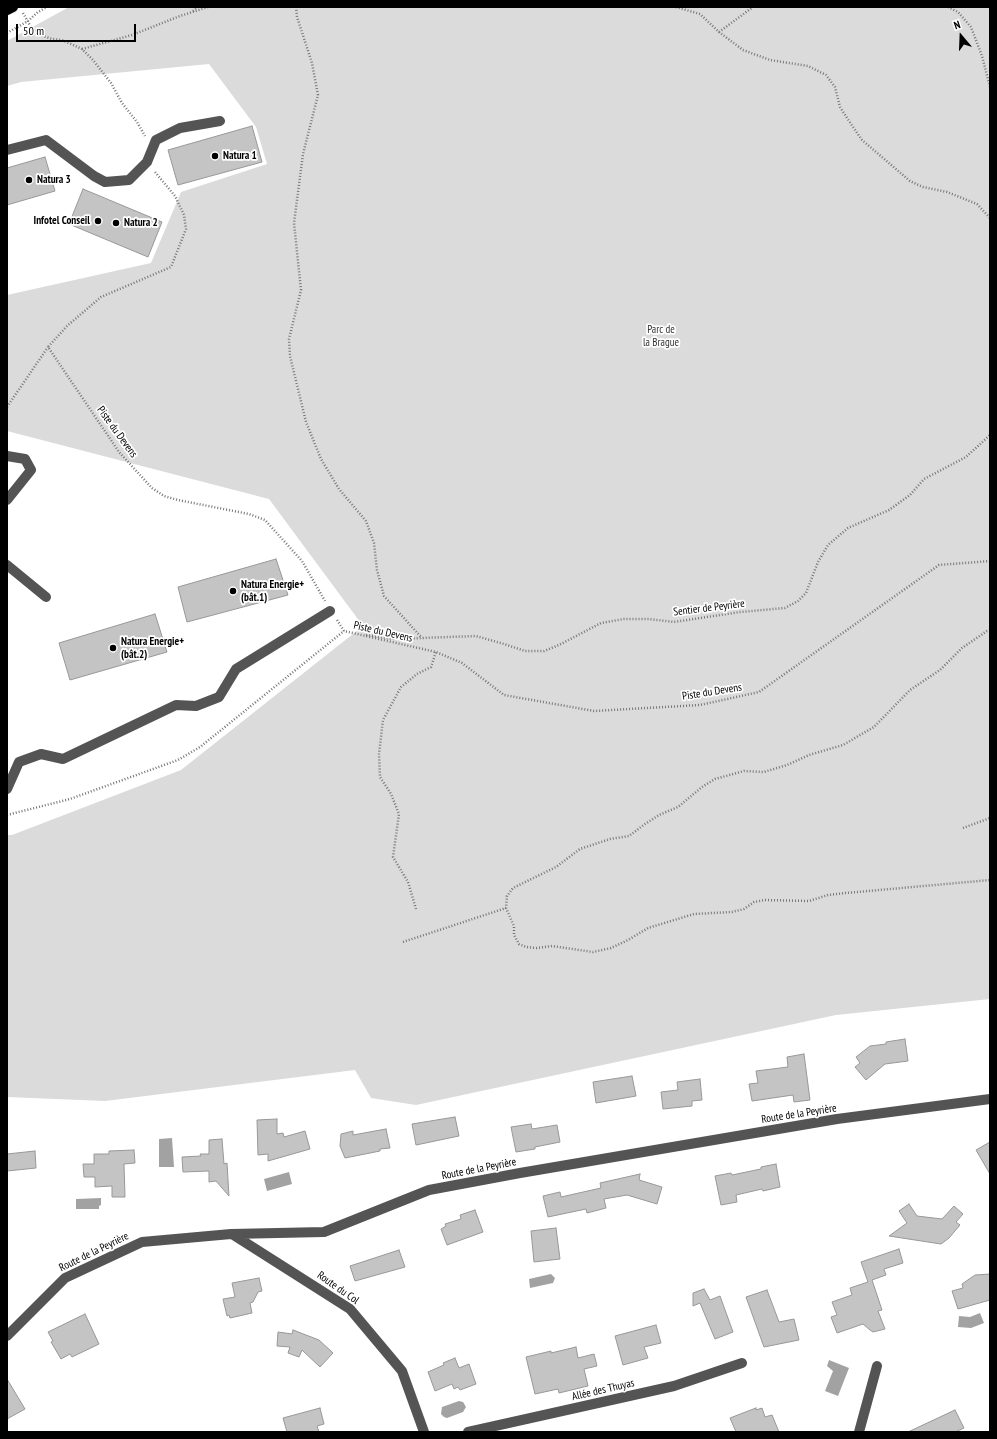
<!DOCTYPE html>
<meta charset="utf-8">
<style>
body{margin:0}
#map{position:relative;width:997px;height:1439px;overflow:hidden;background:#fff;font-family:"PT Sans Narrow",sans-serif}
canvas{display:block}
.frame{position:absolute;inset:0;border:8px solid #000;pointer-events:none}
.north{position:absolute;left:941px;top:16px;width:40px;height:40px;-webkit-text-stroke:3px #fff;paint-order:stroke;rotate:341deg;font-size:11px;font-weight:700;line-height:16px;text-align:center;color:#000}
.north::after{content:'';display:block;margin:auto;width:14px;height:18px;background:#000;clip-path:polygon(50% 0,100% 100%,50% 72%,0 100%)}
.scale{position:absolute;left:16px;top:24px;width:120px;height:18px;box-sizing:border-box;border:2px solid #000;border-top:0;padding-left:5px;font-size:12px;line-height:14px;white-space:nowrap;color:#000;-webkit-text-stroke:3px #fff;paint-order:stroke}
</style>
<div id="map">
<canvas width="997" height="1439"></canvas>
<div class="frame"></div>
<div class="north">N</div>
<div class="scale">50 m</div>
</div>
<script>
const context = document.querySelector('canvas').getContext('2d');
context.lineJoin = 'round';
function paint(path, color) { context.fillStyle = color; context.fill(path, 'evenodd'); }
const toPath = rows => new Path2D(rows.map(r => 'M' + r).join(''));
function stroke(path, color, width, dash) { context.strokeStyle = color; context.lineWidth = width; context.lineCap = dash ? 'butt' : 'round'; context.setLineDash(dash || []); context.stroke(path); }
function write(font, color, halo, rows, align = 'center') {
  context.font = font + ' "PT Sans Narrow",sans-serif'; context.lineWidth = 3.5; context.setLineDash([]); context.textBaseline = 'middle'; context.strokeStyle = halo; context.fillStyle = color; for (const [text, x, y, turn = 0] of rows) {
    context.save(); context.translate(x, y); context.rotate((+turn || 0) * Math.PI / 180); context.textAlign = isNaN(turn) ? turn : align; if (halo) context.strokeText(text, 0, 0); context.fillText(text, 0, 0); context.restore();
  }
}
paint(toPath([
 [69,7,990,7,990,999,836,1015,416,1105,371,1098,355,1070,105,1101,7,1097,7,835,12,835,181,770,363,626,269,499,7,431,7,295,151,263,181,192,267,164,256,127,209,64,21,82,7,86,7,41]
]), '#dbdbdb');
paint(toPath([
 [172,1138,174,1167,159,1167,159,1139],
 [289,1172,292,1184,267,1191,264,1179],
 [101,1198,101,1205,99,1206,99,1209,76,1209,76,1199],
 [551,1274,555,1278,553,1283,530,1288,529,1279],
 [980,1313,984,1323,971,1328,958,1327,959,1316,970,1317],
 [829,1360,849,1368,838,1396,825,1391,833,1371,827,1366],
 [459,1401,463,1402,466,1407,463,1412,447,1418,444,1417,441,1414,442,1407]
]), '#a2a2a2');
const building = toPath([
 [252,126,262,162,178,185,168,150,252,126],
 [45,157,55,191,7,205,7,168,45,157],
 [83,189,162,222,148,257,69,224,83,189],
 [276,559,288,595,187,622,178,587,276,559],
 [155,614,167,652,70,680,59,643,155,614],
 [905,1039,908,1061,885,1064,866,1080,855,1067,860,1063,856,1057,870,1046,886,1044,886,1042,905,1039],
 [804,1054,810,1100,794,1102,793,1095,752,1101,749,1084,758,1083,756,1071,788,1067,787,1057,804,1054],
 [632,1076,636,1096,596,1103,593,1082,632,1076],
 [700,1079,702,1100,692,1101,692,1106,663,1109,661,1092,678,1090,677,1082,700,1079],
 [455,1117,459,1136,416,1145,412,1124,455,1117],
 [277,1119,277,1134,283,1133,284,1137,305,1131,310,1149,268,1161,268,1154,258,1155,257,1120,277,1119],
 [531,1124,532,1129,557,1125,560,1142,535,1147,535,1149,516,1152,511,1127,531,1124],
 [386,1129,390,1148,380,1149,380,1151,345,1158,340,1146,341,1134,353,1131,353,1135,386,1129],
 [222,1139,224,1164,227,1163,229,1196,216,1181,209,1182,209,1171,183,1172,182,1157,201,1156,200,1154,209,1154,209,1140,222,1139],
 [990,1142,990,1174,976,1150,990,1142],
 [134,1150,135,1163,124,1164,125,1197,112,1197,112,1186,95,1187,95,1177,84,1177,83,1164,94,1164,94,1154,109,1154,109,1151,134,1150],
 [35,1151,36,1168,7,1171,7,1154,35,1151],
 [776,1164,780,1187,763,1191,762,1189,736,1195,737,1202,721,1205,715,1176,731,1173,732,1175,761,1169,761,1167,776,1164],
 [640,1174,639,1180,662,1187,657,1204,627,1195,604,1199,606,1208,587,1213,586,1209,548,1217,543,1196,560,1192,561,1197,601,1188,600,1183,640,1174],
 [909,1204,917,1216,942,1219,954,1206,963,1214,956,1222,960,1225,949,1238,941,1244,889,1236,907,1223,899,1211,909,1204],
 [475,1210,483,1232,447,1245,441,1229,446,1226,445,1224,461,1219,460,1215,475,1210],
 [556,1228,560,1259,534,1262,531,1231,556,1228],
 [899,1249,903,1263,884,1269,886,1275,872,1280,882,1310,878,1311,885,1329,873,1332,870,1330,863,1324,837,1333,831,1317,837,1315,832,1302,852,1295,850,1288,868,1282,861,1262,899,1249],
 [399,1250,405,1267,355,1281,350,1266,399,1250],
 [990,1274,990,1300,958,1309,952,1291,963,1288,962,1284,975,1275,990,1274],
 [259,1278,262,1291,258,1292,253,1302,250,1303,252,1313,230,1318,229,1315,227,1316,223,1299,235,1297,232,1283,259,1278],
 [704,1289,710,1300,720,1296,733,1332,715,1339,700,1303,693,1306,693,1293,704,1289],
 [767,1290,779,1322,794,1319,799,1340,764,1347,746,1297,767,1290],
 [85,1314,99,1344,72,1357,70,1354,61,1359,51,1342,53,1341,48,1332,85,1314],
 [656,1325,661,1343,644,1347,648,1358,623,1365,615,1336,656,1325],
 [293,1330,319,1340,333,1353,320,1367,302,1350,299,1357,288,1353,290,1347,277,1346,278,1332,292,1334,293,1330],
 [576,1347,578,1358,594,1354,597,1366,584,1369,588,1386,559,1393,558,1389,535,1394,526,1357,551,1351,551,1353,576,1347],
 [455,1358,459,1368,469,1364,476,1384,460,1390,458,1387,454,1389,452,1384,435,1391,428,1372,444,1365,443,1363,455,1358],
 [7,1379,25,1409,7,1419,7,1379],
 [320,1408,324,1424,317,1426,319,1432,287,1432,283,1418,320,1408],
 [756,1408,756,1410,762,1408,765,1417,772,1415,779,1432,736,1432,730,1418,756,1408],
 [955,1410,964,1428,955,1432,908,1432,955,1410]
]);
paint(building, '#c4c4c4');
stroke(building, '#989898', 1);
const major = toPath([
 [7,10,13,7]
]);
stroke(major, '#dbdbdb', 11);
stroke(toPath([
 [296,7,297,17,312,63,318,95,303,154,294,223,301,290,289,339,290,356,306,422,321,459,339,489,366,521,374,543,377,570,384,596,422,638],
 [676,7,700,14,719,32,743,50,770,60,808,66,826,75,835,87,840,107,851,124,862,140,910,181,923,187,947,192,977,204,990,218],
 [948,7,958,12,971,27,982,56,990,87],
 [193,11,197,7],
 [23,13,31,27,40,35,52,39,62,40,82,49,93,60,111,83,122,103,137,122,145,136],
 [719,32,753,7],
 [7,33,28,21,38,12,47,7],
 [82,49,132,35,180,16,208,7],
 [155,172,175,196,184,215,186,229,171,267,101,297,67,326,48,347,119,452,152,488,164,496,178,500,249,514,265,520,302,561,325,601],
 [7,407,48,347],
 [337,620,344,631,436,652,462,663,504,695,594,711,700,705,759,692,939,565,990,561],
 [990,630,987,631,962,648,940,670,910,690,874,727,843,745,809,755,787,765,764,772,744,771,715,779,702,787,678,807,659,815,645,824,629,836,610,839,580,849,556,867,513,888,507,896,506,908,514,926,514,935,519,944,526,947,537,948,552,946,593,952,611,948,628,940,648,928,694,914,732,912,744,909,754,902,765,900,809,901,828,895,846,893,990,880],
 [366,635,394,639,476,636,504,644,525,651,544,651,559,645,601,623,624,619,649,619,674,622,740,612,785,608,798,601,806,593,818,562,828,545,848,528,889,510,910,495,924,479,966,457,990,435],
 [7,815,70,799,178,760,200,747,344,631],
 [963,828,990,818],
 [416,909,408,882,393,857,399,814,391,794,380,777,379,754,383,720,401,687,417,674,431,667,436,652],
 [403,942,506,908]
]), '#767676', 2.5, [1, 2]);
stroke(toPath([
 [7,150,46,140,94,176,105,182,129,180,147,162,156,140,180,128,220,121],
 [7,456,25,459,31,470,7,500],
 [7,565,46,597],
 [7,789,19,762,41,754,63,759,176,705,196,706,219,697,236,669,330,611],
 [232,1234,350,1309,402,1371,424,1432],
 [7,1336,65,1278,142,1242,231,1234,324,1232,429,1190,520,1173,837,1119,990,1099],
 [468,1432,674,1386,742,1363],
 [859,1432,877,1366]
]), '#545454', 10);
stroke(major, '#000', 10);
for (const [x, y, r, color] of [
 [215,156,4,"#000"],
 [29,180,4,"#000"],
 [98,221,4,"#000"],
 [116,223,4,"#000"],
 [233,591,4,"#000"],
 [113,648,4,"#000"]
]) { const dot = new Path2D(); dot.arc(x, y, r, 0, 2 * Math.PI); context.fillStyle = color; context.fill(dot); stroke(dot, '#fff', 1.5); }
write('bold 11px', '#000', '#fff', [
 ["Natura 1",223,156],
 ["Natura 3",37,180],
 ["Infotel Conseil",90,221,"right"],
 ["Natura 2",124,223],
 ["Natura Energie+",241,585],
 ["(bât.1)",241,598],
 ["Natura Energie+",121,642],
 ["(bât.2)",121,655]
], 'left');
write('11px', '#323232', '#fff', [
 ["Parc de",661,330],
 ["la Brague",661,343]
]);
write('11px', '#000', '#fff', [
 ["Piste du Devens",117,432,54],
 ["Sentier de Peyrière",709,608,-7],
 ["Piste du Devens",383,632,13],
 ["Piste du Devens",712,692,-9],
 ["Route de la Peyrière",799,1114,-9],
 ["Route de la Peyrière",479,1169,-11],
 ["Route de la Peyrière",94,1252,-26],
 ["Route du Col",338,1288,35],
 ["Allée des Thuyas",603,1390,-13]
]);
</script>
